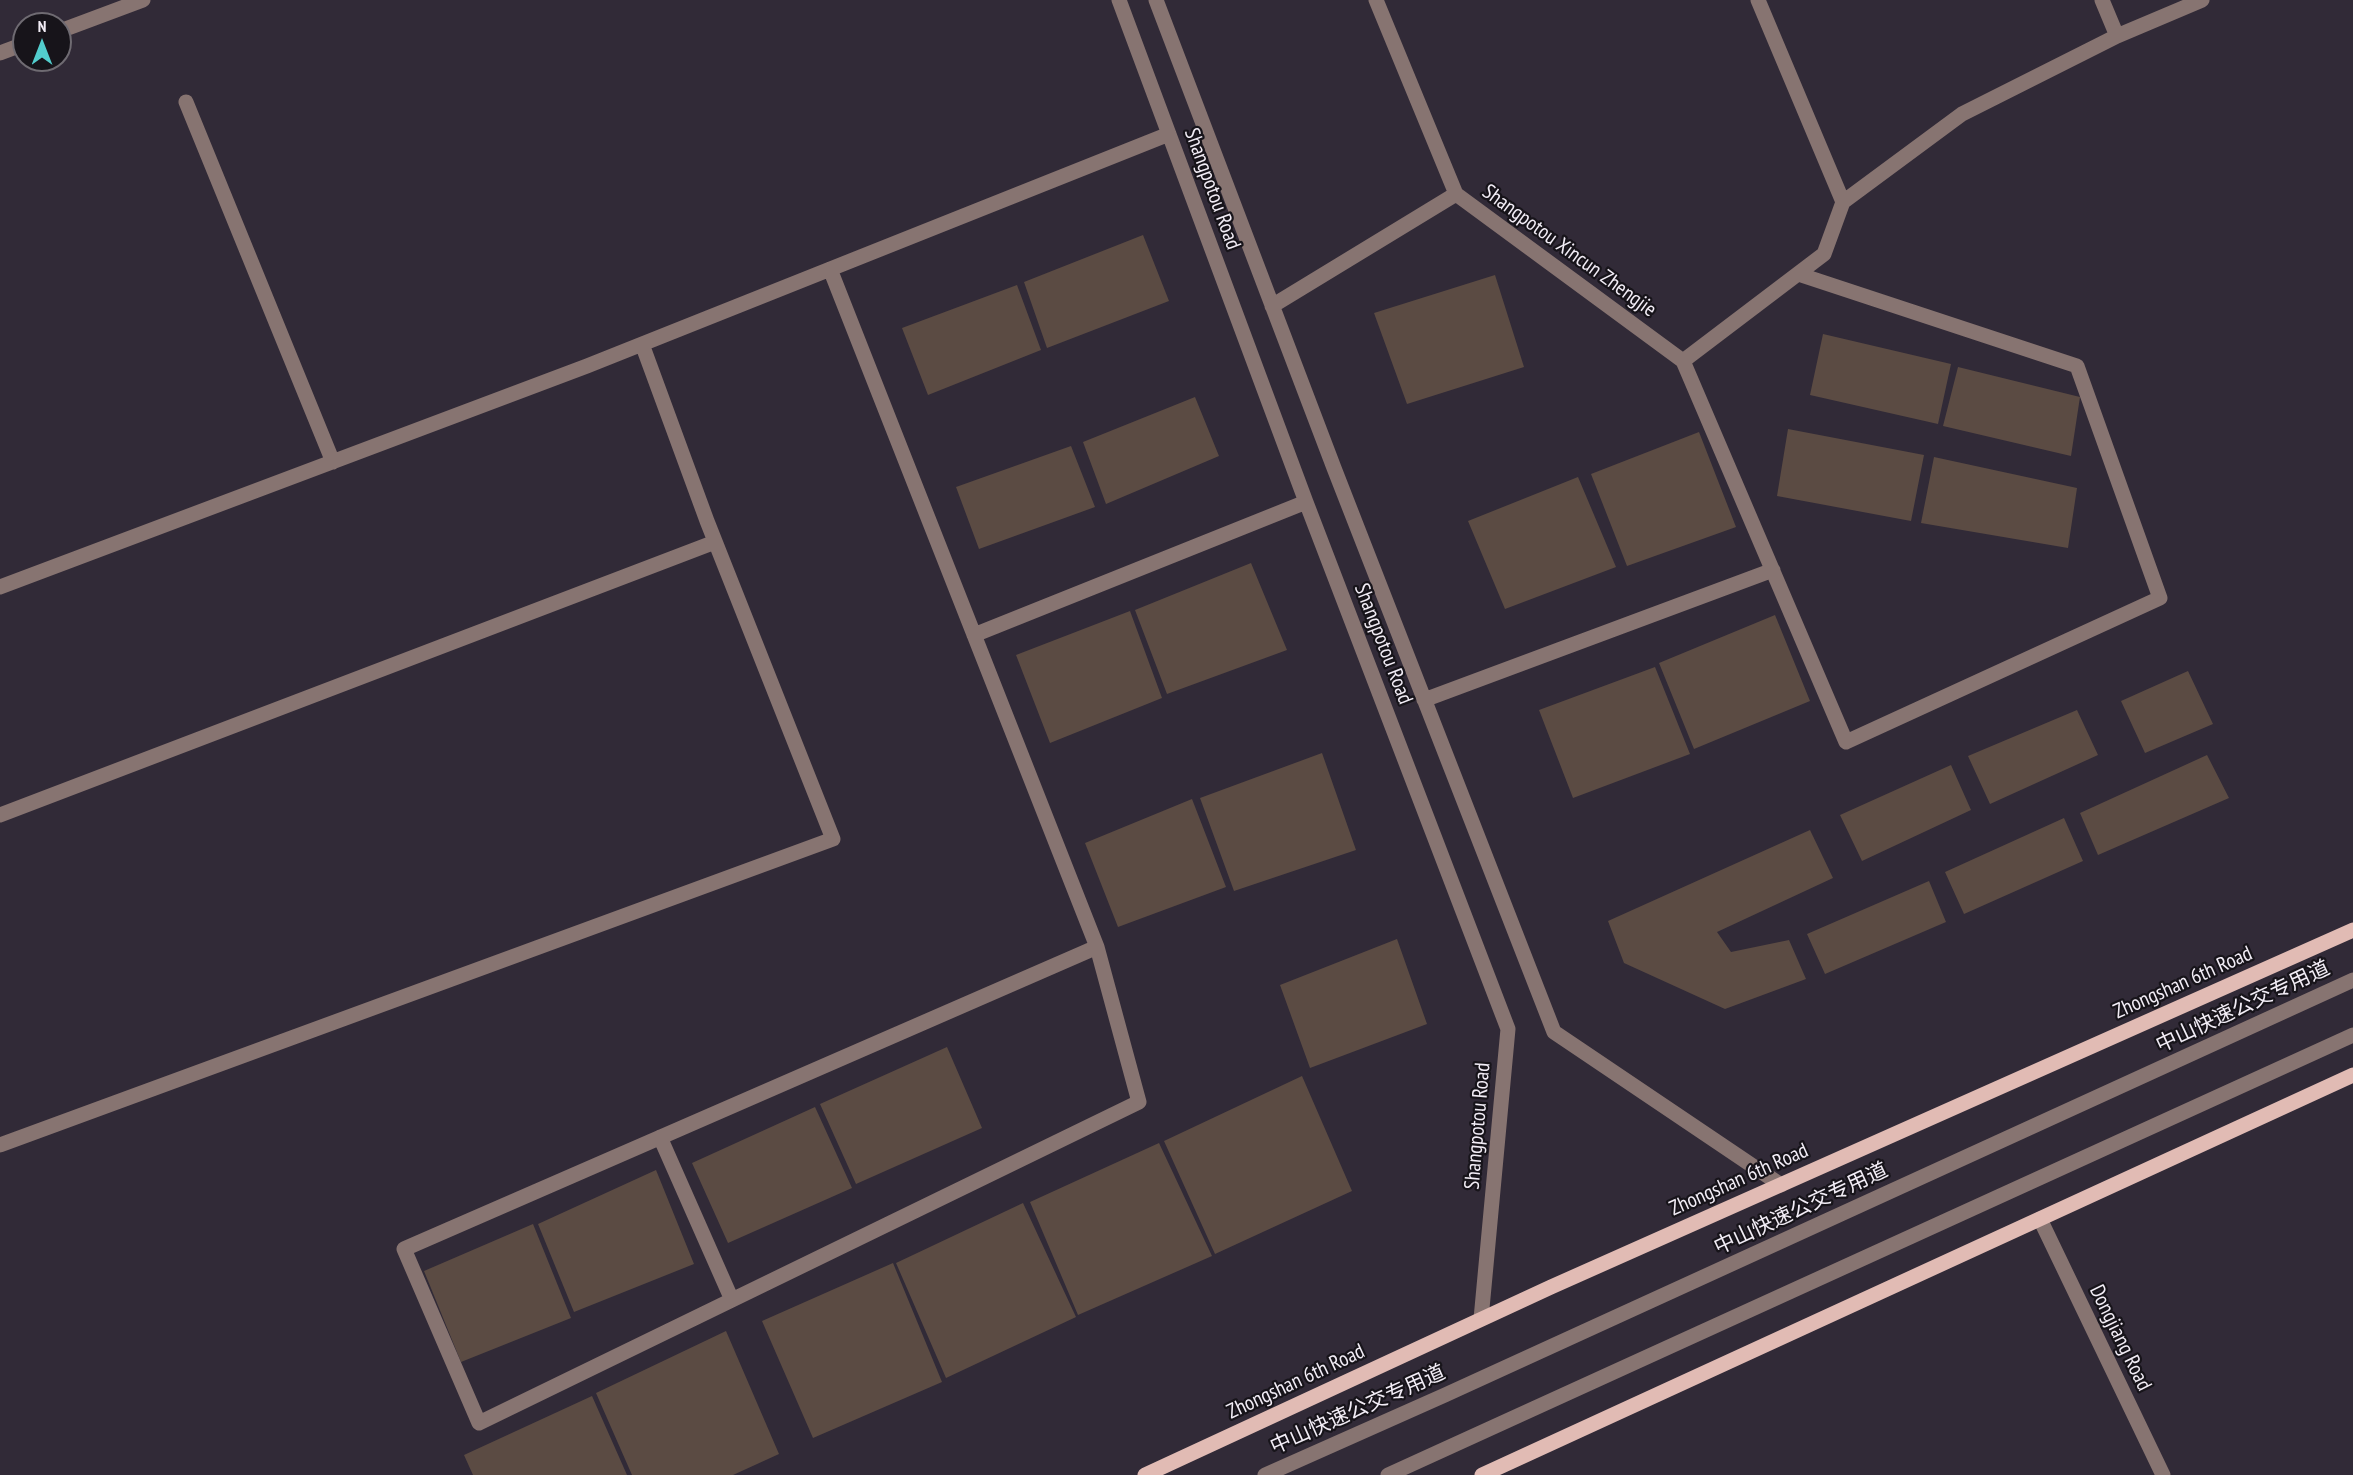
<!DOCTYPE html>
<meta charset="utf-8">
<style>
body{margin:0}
#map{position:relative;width:2353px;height:1475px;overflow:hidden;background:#312a37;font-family:"PT Sans Narrow",sans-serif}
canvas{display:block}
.north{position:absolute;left:12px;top:12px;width:60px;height:60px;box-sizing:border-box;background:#17141a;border:2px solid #6f6b72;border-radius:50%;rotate:0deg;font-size:16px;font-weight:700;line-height:24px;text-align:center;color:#f2edf6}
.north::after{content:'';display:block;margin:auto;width:21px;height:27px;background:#52cdcd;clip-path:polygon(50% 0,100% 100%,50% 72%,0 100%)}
</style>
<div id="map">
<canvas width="2353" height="1475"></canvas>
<div class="north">N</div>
</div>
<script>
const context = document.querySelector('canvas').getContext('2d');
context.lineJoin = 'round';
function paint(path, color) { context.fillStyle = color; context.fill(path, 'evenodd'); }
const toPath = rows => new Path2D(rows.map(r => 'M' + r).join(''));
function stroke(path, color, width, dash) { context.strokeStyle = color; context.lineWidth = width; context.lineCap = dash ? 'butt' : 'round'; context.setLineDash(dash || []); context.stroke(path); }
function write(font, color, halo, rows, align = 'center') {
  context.font = font + ' "PT Sans Narrow","Noto Sans SC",sans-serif'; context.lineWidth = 4.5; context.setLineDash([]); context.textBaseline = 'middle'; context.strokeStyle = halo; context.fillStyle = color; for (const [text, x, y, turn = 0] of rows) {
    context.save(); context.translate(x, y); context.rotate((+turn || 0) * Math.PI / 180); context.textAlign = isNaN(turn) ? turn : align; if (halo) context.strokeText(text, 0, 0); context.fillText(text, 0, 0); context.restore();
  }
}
paint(toPath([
 [1143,235,1169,301,1047,348,1024,282],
 [1495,275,1524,367,1407,404,1374,313],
 [1017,285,1041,350,928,395,902,328],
 [1823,334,1951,364,1938,424,1810,395],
 [1958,367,2080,397,2071,456,1943,426],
 [1195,397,1219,456,1106,504,1083,442],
 [1788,429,1924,455,1911,521,1777,496],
 [1699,432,1736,527,1627,566,1591,474],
 [1071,446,1095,507,979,549,956,487],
 [1934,457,2077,488,2068,548,1921,523],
 [1578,477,1616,567,1505,609,1468,521],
 [1251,563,1287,650,1167,694,1135,610],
 [1130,611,1162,698,1050,743,1016,655],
 [1775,615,1810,701,1694,749,1659,663],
 [1655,667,1690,754,1573,798,1539,710],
 [2188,671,2213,724,2145,753,2121,701],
 [2077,710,2098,755,1990,804,1968,756],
 [1322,753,1356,850,1234,891,1200,798],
 [2207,755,2229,798,2098,855,2080,813],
 [1951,765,1971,810,1862,861,1840,815],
 [1192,799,1226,887,1118,927,1085,843],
 [2064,818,2083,861,1964,914,1945,872],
 [1810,830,1833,878,1717,932,1731,952,1789,940,1806,979,1725,1009,1624,963,1608,921],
 [1929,881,1946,922,1825,974,1807,934],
 [1397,939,1427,1024,1310,1068,1280,985],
 [947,1047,982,1128,856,1184,820,1104],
 [1302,1076,1352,1191,1215,1254,1164,1141],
 [815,1107,852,1188,728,1243,692,1163],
 [1159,1143,1212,1256,1078,1315,1030,1202],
 [656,1170,694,1264,574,1312,538,1224],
 [1023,1203,1076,1317,946,1378,896,1263],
 [533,1224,571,1318,461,1362,424,1271],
 [893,1263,942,1382,813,1438,762,1321],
 [726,1331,779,1454,733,1475,632,1475,596,1393],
 [592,1396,627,1475,473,1475,464,1455]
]), '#5b4b43');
stroke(toPath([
 [1119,0,1306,502,1508,1029,1481,1319],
 [1156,0,1334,468,1554,1032,1781,1185],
 [1376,0,1456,194,1683,361,1824,254,1843,202,1758,0],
 [2102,0,2117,36],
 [60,31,143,0],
 [0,53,24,44],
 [186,102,333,462],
 [1843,202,1962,114,2117,36,2202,0],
 [830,269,1097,947,404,1249,479,1423,1139,1102,1097,947],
 [1272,306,1456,194],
 [1683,361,1846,742,2160,598,2077,366,1798,274],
 [0,587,587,366,1169,134],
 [974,635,1306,502],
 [1424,700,1773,570],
 [0,815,715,542],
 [660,1137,732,1300],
 [0,1145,833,839,707,521,642,344],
 [2040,1219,2163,1475],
 [1265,1475,1445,1395,2353,980],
 [1388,1475,2353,1035]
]), '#877471', 15);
stroke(toPath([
 [1145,1475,1551,1287,2353,930],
 [1482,1475,2353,1075]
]), '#e1bbb4', 15);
write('21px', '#f2edf6', '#17141a', [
 ["Shangpotou Road",1212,189,70],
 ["Shangpotou Xincun Zhengjie",1569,251,36],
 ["Shangpotou Road",1383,644,69],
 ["Zhongshan 6th Road",2183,983,-24],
 ["中山快速公交专用道",2243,1007,-25],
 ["Shangpotou Road",1478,1126,-85],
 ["Zhongshan 6th Road",1739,1180,-24],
 ["中山快速公交专用道",1801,1209,-25],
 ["Dongjiang Road",2120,1338,64],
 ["Zhongshan 6th Road",1296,1382,-25],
 ["中山快速公交专用道",1358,1410,-24]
]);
</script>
